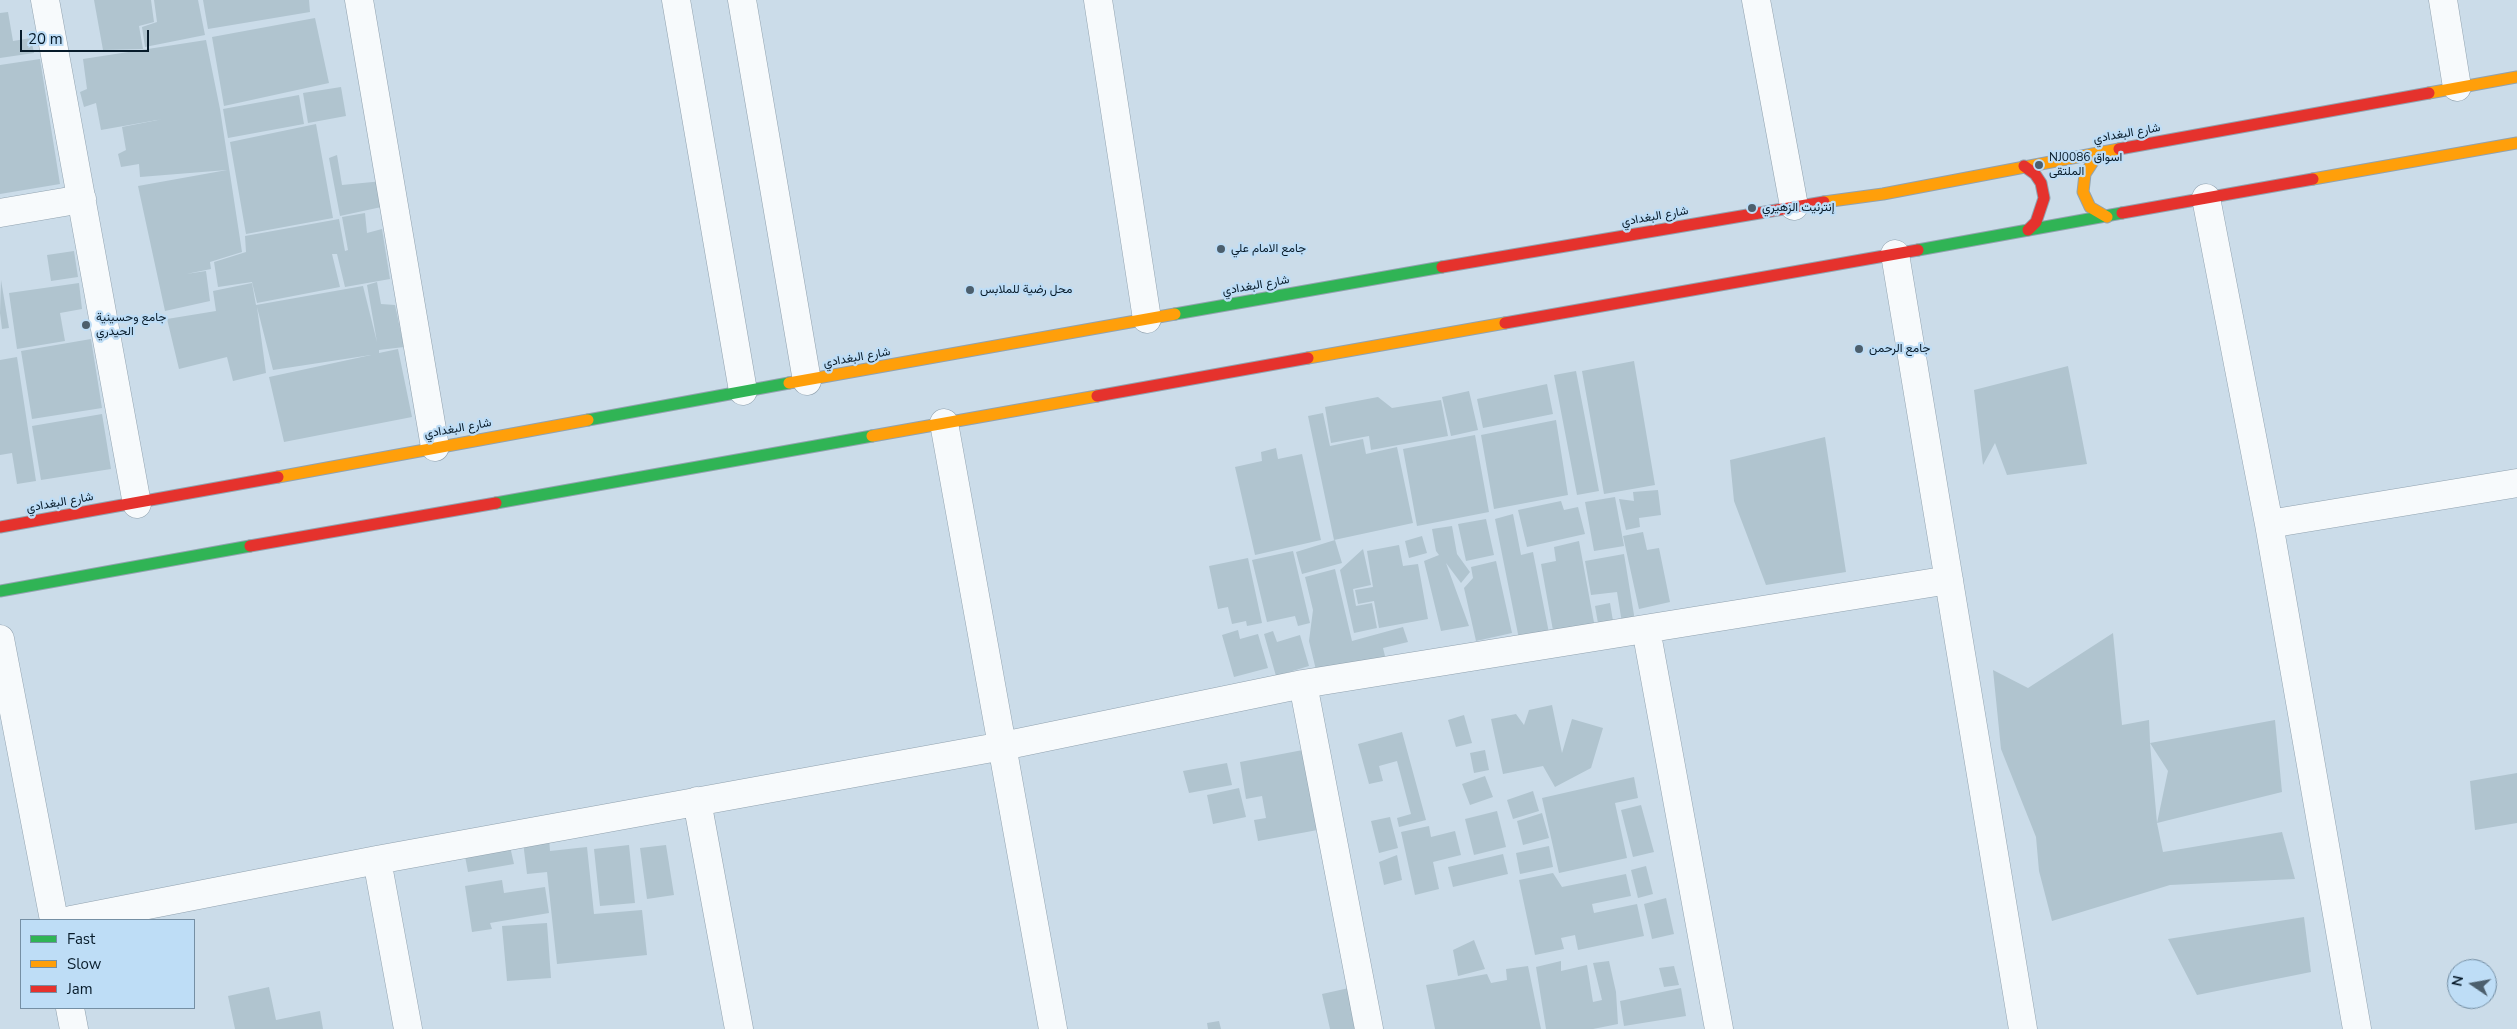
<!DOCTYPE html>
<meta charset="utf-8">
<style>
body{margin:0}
#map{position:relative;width:2517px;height:1029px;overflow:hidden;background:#cbdce9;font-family:"Nunito Sans",sans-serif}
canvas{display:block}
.legend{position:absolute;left:20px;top:919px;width:175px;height:90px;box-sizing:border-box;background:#beddf6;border:1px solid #758fa4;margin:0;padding:6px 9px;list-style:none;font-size:15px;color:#071b2a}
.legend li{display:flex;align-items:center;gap:10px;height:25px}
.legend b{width:25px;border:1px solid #758fa4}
.north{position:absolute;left:2447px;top:959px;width:50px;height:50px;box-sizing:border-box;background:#beddf6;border:1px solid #758fa4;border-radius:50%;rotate:282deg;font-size:14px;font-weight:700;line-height:20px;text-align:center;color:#071b2a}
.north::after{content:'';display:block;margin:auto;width:18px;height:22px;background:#4c5f6d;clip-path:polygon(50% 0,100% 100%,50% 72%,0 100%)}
.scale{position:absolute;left:20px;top:30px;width:129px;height:22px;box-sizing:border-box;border:2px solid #071b2a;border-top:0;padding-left:6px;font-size:15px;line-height:18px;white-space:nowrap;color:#071b2a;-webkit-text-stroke:4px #beddf6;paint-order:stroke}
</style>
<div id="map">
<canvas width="2517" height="1029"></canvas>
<ul class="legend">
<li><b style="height:6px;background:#30b455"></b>Fast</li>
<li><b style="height:6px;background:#ff9f0a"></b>Slow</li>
<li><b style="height:6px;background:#e5322d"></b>Jam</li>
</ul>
<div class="north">N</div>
<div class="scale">20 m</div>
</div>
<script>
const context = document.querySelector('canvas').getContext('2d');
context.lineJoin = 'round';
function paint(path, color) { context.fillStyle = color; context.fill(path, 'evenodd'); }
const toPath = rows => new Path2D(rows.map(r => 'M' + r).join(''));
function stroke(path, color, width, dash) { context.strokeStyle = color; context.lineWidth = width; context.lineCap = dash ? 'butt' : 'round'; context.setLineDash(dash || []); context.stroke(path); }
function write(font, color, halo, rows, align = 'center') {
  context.font = font + ' "Nunito Sans",Vazirmatn,sans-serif'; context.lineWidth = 4.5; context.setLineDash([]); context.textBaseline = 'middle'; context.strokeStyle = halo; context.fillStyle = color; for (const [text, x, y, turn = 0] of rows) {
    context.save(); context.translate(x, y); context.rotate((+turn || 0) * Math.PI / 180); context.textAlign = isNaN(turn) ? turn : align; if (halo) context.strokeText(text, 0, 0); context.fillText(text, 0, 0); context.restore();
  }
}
paint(toPath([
 [94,0,151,0,154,22,139,26,143,49,103,50],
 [154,0,198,0,205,35,145,47,142,27,157,22],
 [203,0,309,0,310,12,208,29],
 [8,12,13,41,31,38,34,53,0,58,0,13],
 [315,18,329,83,224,106,212,37],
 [206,40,220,109,242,252,210,262,211,269,186,274,206,271,210,301,165,311,138,186,227,170,140,177,139,164,121,167,118,154,126,150,122,127,163,119,101,130,96,103,84,107,80,92,87,89,83,59],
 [40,59,60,184,0,194,0,65],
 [341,87,346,116,308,123,303,93],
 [299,95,304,124,228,138,223,109],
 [316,124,333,218,246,234,230,142],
 [337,155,342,185,383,181,386,206,340,216,329,158],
 [365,213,367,233,382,229,390,279,345,287,337,254,332,254,340,287,257,303,252,282,218,287,214,262,246,252,245,236,339,219,345,251,348,250,342,217],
 [74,251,78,277,51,281,47,255],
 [1,280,9,328,2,329,0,313],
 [377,282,381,304,395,305,404,347,379,350,379,353,398,349,412,417,284,442,269,377,371,355,273,370,257,307,266,373,233,381,227,357,179,369,167,319,216,311,213,291,252,283,256,305,363,286,377,342,367,285],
 [79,283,82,309,60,313,65,341,17,349,9,293],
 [91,339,102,408,32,419,21,351],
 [17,357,36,481,17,484,12,453,0,455,0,360],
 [1634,361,1655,485,1604,494,1582,371],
 [2068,366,2087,464,2007,475,1995,443,1983,465,1974,390],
 [1576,371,1599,491,1577,495,1554,375],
 [1547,384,1553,414,1483,428,1477,399],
 [1469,391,1478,430,1451,436,1442,397],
 [1378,397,1392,408,1441,400,1448,436,1371,450,1369,436,1331,443,1325,407],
 [1323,413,1330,446,1363,439,1366,454,1397,447,1413,523,1334,540,1308,416],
 [102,414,111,469,41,480,32,426],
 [1556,420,1568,495,1494,509,1481,435],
 [1475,435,1489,512,1417,526,1403,449],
 [1825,437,1846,572,1766,585,1734,501,1730,460],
 [1276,448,1278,459,1302,454,1321,540,1255,555,1235,467,1262,461,1261,452],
 [1658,490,1661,515,1639,518,1640,527,1626,530,1619,499,1634,501,1633,492],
 [1615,497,1624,546,1594,551,1585,502],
 [1561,501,1564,510,1578,507,1585,534,1527,547,1518,510],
 [1513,514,1521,555,1533,552,1549,633,1519,639,1495,519],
 [1486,519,1494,555,1466,561,1458,524],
 [1452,526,1457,554,1470,572,1461,583,1446,563,1469,626,1441,631,1424,561,1439,555,1436,551,1432,529],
 [1643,532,1647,550,1659,548,1670,602,1639,609,1623,536],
 [1422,536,1427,553,1409,558,1405,541],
 [1335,540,1342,563,1302,574,1296,552],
 [1579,541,1595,628,1554,636,1541,564,1556,561,1554,547],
 [1399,545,1403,566,1418,564,1428,619,1379,628,1374,601,1358,604,1355,590,1373,587,1367,551],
 [1363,549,1371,585,1353,589,1356,606,1372,603,1377,628,1354,633,1340,570],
 [1293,551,1310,623,1298,626,1295,616,1267,622,1252,560],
 [1624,554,1635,621,1622,623,1617,592,1591,595,1585,561],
 [1248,558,1262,623,1247,626,1246,621,1232,624,1228,607,1218,609,1209,566],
 [1496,561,1512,633,1476,641,1464,588,1473,578,1471,567],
 [1335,569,1352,641,1403,627,1408,642,1383,648,1389,672,1317,674,1309,641,1313,610,1305,577],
 [1610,603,1614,627,1599,629,1595,606],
 [1238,630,1240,639,1258,634,1268,668,1234,677,1222,635],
 [1273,631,1277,642,1300,635,1309,666,1276,676,1264,634],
 [2113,633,2122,725,2149,720,2150,743,2157,823,2168,771,2150,743,2275,720,2282,792,2157,823,2163,852,2282,832,2295,879,2170,885,2052,921,2039,871,2036,837,2001,749,1993,670,2028,688],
 [1552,705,1562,753,1572,719,1603,728,1591,768,1555,787,1543,766,1503,774,1491,719,1516,714,1524,725,1529,710],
 [1464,715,1472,743,1456,747,1448,720],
 [1402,732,1426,820,1399,827,1397,818,1411,814,1397,761,1379,766,1383,781,1369,784,1358,744],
 [1308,749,1323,829,1258,841,1254,820,1266,818,1262,796,1246,799,1240,762],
 [1485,750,1489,770,1474,773,1470,753],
 [1227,763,1232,785,1189,793,1183,771],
 [2517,773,2517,823,2475,830,2470,781],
 [1485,776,1493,797,1470,805,1462,784],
 [1634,777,1638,798,1615,803,1627,858,1559,873,1542,798],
 [1239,788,1246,817,1213,824,1207,795],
 [1533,791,1539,811,1513,819,1507,800],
 [1641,805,1654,852,1633,857,1621,810],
 [1497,811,1506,847,1474,855,1465,819],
 [1542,813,1549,838,1523,845,1517,821],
 [1390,817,1398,848,1379,853,1371,821],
 [1429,826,1431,837,1455,831,1461,855,1433,862,1439,889,1415,895,1401,832],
 [549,838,550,851,587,847,594,914,642,910,647,955,557,964,547,872,527,874,523,842],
 [509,842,514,864,468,872,464,851],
 [629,845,635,903,600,906,594,849],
 [666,845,674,895,647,899,640,848],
 [1549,846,1553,867,1520,874,1516,853],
 [1503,854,1508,874,1453,887,1448,867],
 [1397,855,1402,880,1384,885,1379,862],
 [1646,866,1653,894,1638,898,1631,870],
 [1553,873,1562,887,1626,874,1631,896,1592,904,1594,913,1637,904,1644,936,1578,950,1575,935,1561,938,1564,949,1535,955,1519,880],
 [502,880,504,893,545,887,549,913,490,923,492,929,472,932,465,886],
 [1666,898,1674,934,1652,939,1644,904],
 [2304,917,2311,972,2197,995,2168,939],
 [547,923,551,978,507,981,502,926],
 [1474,940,1485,969,1458,976,1453,950],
 [1561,961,1561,971,1587,965,1593,1002,1602,1000,1593,963,1609,961,1616,992,1618,1024,1593,1029,1546,1029,1536,967],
 [1528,966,1541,1029,1435,1029,1426,985,1487,974,1491,983,1507,980,1506,969],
 [1674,966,1679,985,1664,987,1659,968],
 [269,987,276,1020,320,1011,323,1029,235,1029,228,996],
 [1349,988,1357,1029,1330,1029,1322,994],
 [1681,988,1686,1016,1624,1026,1620,1001],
 [1219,1021,1221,1029,1208,1029,1207,1023]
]), '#b0c4cf');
const street = toPath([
 [45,0,137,504],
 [359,0,435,447],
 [676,0,743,391],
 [742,0,807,381],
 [1098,0,1147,319],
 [1756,0,1794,206],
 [2443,0,2457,87],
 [2206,198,2269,524,2357,1029],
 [0,213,82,199],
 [1895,254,2023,1029],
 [944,423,1053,1029],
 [2269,524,2517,483],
 [1646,629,1719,1029],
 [0,639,54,920],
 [1303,684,1369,1029],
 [697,801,739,1029],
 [377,860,408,1029],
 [71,920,377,860,1003,746,1303,684,1949,580],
 [70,1008,74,1029]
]);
const fast = toPath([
 [1918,250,2122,213],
 [1175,314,1442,267],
 [588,420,789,383],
 [496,503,872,436],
 [0,591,250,546]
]);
const slow = toPath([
 [2429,93,2517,77],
 [2098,154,2085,174,2083,192,2090,207,2107,217],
 [2313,179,2517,143],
 [1824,202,1883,194,2119,149],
 [1308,358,1505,323],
 [789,383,1175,314],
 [872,436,1097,396],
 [278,477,588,420]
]);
const jam = toPath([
 [2119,149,2429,93],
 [2024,166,2035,174,2041,183,2044,198,2036,222,2028,230],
 [2122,213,2313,179],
 [1442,267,1824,202],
 [1505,323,1918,250],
 [1097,396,1308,358],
 [0,527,278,477],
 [250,546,496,503]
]);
stroke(street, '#91a2af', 29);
stroke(fast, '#91a2af', 13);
stroke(slow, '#91a2af', 13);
stroke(jam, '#91a2af', 13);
stroke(street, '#f7fafc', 28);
stroke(fast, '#30b455', 11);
stroke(slow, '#ff9f0a', 11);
stroke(jam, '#e5322d', 11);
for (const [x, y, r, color] of [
 [2039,165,5,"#4c5f6d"],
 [1752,208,5,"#4c5f6d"],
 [1221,249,5,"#4c5f6d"],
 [970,290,5,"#4c5f6d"],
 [86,325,5,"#4c5f6d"],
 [1859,349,5,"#4c5f6d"]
]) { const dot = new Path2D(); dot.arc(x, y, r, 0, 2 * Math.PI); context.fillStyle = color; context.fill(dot); stroke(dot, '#beddf6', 2); }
write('12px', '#071b2a', '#beddf6', [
 ["شارع البغدادي",2127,134,-10],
 ["شارع البغدادي",1655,217,-10],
 ["شارع البغدادي",1256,286,-10],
 ["شارع البغدادي",857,358,-10],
 ["شارع البغدادي",458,429,-10],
 ["شارع البغدادي",60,503,-10]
]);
write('12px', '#071b2a', '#beddf6', [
 ["NJ0086 اسواق",2049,158],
 ["الملتقى",2049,172],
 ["إنترنيت الزهيري",1762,208],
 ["جامع الامام علي",1231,249],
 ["محل رضية للملابس",980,290],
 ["جامع وحسينية",96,318],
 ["الحيدري",96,332],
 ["جامع الرحمن",1869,349]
], 'left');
</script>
